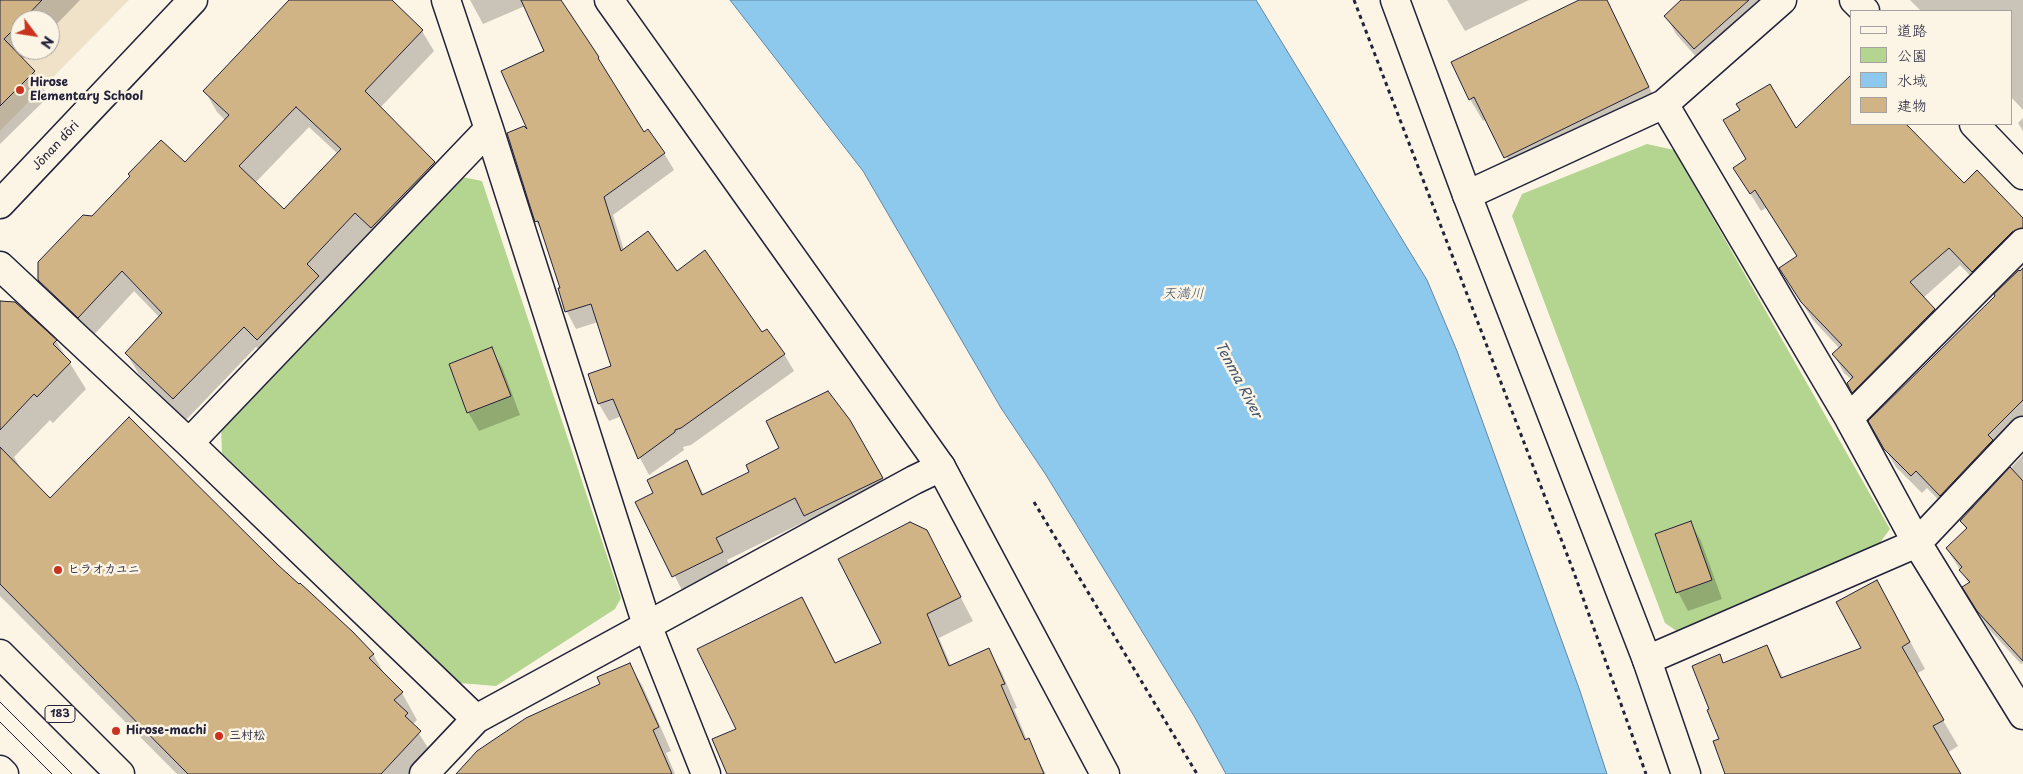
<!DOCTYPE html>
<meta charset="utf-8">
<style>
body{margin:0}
#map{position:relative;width:2023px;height:774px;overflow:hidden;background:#fcf5e5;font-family:"Playpen Sans","Klee One",sans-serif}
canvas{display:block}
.legend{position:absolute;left:1850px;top:10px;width:162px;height:115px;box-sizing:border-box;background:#fcf5e5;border:1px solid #a5a1a1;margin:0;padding:6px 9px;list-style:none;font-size:15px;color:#22223b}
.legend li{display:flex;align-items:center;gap:10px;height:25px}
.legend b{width:25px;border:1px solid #a5a1a1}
.north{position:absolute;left:10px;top:10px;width:50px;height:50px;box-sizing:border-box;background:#fcf5e5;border:1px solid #a5a1a1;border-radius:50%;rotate:121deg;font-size:14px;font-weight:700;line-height:20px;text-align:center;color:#22223b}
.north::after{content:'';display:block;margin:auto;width:18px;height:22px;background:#c8321e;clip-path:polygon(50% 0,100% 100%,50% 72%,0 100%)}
</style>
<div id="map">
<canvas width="2023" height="774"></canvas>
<ul class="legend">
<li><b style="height:6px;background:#fcf5e5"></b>道路</li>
<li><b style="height:14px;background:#b4d58f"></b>公園</li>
<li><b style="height:14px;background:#8cc9ec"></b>水域</li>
<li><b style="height:14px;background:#d1b486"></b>建物</li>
</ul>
<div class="north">N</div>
</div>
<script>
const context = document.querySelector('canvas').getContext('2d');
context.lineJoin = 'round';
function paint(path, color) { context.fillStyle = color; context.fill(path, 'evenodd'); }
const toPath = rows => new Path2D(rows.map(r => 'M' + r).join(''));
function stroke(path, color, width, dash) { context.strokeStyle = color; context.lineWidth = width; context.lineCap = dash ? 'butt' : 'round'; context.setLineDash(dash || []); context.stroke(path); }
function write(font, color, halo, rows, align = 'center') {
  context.font = font + ' "Playpen Sans","Klee One",sans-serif'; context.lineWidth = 5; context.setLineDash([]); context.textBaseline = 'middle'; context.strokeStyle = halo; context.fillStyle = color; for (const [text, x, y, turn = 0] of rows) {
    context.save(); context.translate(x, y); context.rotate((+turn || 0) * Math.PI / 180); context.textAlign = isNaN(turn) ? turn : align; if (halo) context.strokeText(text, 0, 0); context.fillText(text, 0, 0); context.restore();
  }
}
paint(toPath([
 [0,0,129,0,0,131],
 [20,20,50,20,50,50,20,50]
]), '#efe2c8');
paint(toPath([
 [1647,144,1674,150,1890,529,1876,548,1681,634,1665,623,1512,216,1522,194],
 [458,176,482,181,621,598,615,609,496,686,460,683,222,453,221,426]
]), '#b4d58f');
const water = toPath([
 [730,0,1256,0,1427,280,1457,351,1580,691,1607,774,1226,774,1194,716,1046,475,1001,408,863,171,730,0]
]);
paint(water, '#8cc9ec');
stroke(water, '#6286a5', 1);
paint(toPath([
 [0,0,80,0,50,31,50,20,20,20,20,50,31,50,22,60,34,72,48,97,0,144],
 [291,0,385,0,422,31,434,51,380,108,434,163,447,184,384,248,368,234,321,283,330,297,270,360,256,347,186,420,139,374,126,353,160,318,134,291,91,338,51,301,39,280,92,217,185,164,226,121,217,112,205,91],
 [309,127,338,154,284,211,255,183],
 [470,0,559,0,598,58,644,133,664,153,674,170,613,215,624,250,677,272,762,334,784,354,794,371,691,445,683,447,684,450,649,475,640,458,622,416,609,421,599,404,612,367,598,322,576,329,567,312,560,289,561,288,544,235,536,221,530,134,546,51,525,6,483,24],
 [1447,0,1529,0,1465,31],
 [1582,0,1606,0,1660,109,1518,179,1487,119,1483,121,1470,99],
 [1683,0,1779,0,1705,67,1676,34,1666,16],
 [1910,0,2023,0,2023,110,2012,98,2012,11,1921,11],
 [2023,118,2023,131,2018,123],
 [1852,124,1905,124,1964,185,2023,220,2023,249,1983,289,1960,265,1923,298,1934,310,1945,328,1863,410,1848,383,1852,380,1844,373,1834,355,1840,349,1813,320,1791,286,1797,257,1766,208,1761,211,1735,169,1796,130],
 [2023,267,2023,438,1951,513,1927,488,1922,493,1896,467,1885,449,1996,296,1995,295],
 [0,302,56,341,86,389,53,423,50,420,14,457,23,472,50,500,277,566,373,654,386,677,402,693,417,720,413,724,435,759,421,774,177,774,0,596],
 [491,349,502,367,520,415,479,431,468,412],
 [849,421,895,500,818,537,808,520,727,560,734,574,686,598,637,502,654,494,687,462,704,495],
 [2023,455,2023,663,2021,664,1989,629,1974,605,1969,584,1947,549,1967,530,1961,521],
 [1691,523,1701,541,1722,599,1688,611,1678,592,1657,535],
 [926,531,973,621,939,638,951,666,989,650,1002,673,1017,708,1014,709,1027,740,1046,774,728,774,737,730,802,599,836,664,882,644],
 [1892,608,1925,669,1916,674,1958,746,1947,753,1960,774,1726,774,1720,740,1711,710,1719,655,1724,664,1766,646,1784,679,1863,648],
 [629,664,643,687,671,751,666,753,675,774,458,774,602,684]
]), '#0003');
const building = toPath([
 [0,0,42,0,23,20,20,20,20,23,4,39,35,71,0,106,0,0],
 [289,0,392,0,423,30,365,91,435,162,371,228,355,213,307,264,319,276,257,340,244,327,173,399,125,353,162,313,122,271,78,318,38,280,38,262,83,215,92,216,130,176,128,174,161,140,185,162,229,115,203,91,289,0],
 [296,107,341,149,284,209,239,166,296,107],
 [521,0,561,0,599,57,598,58,644,132,648,129,665,153,604,197,621,251,648,231,677,271,705,250,762,332,767,329,785,354,681,428,675,430,675,432,638,459,613,399,598,404,588,374,611,366,591,304,565,312,558,288,560,288,538,221,535,222,507,133,524,126,527,129,501,71,544,51,521,0],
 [1579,0,1607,0,1649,87,1504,158,1474,97,1469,100,1451,62,1579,0],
 [1681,0,1749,0,1694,49,1664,16,1681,0],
 [1852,74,1852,124,1906,124,1964,183,1977,170,2023,218,2023,228,2012,232,1972,272,1949,248,1910,282,1935,309,1852,393,1847,383,1853,377,1832,354,1842,345,1801,302,1779,268,1797,256,1755,190,1750,194,1733,168,1746,159,1723,120,1740,110,1736,104,1770,84,1796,128,1852,74],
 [2023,268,2023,400,1988,435,1993,440,1989,444,1940,496,1916,471,1911,476,1884,449,1868,421,1995,296,1994,294,2019,270,2020,271,2023,268],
 [0,301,15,302,57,340,53,344,71,362,37,397,34,394,0,430,0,301],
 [492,347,511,396,467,413,449,364,492,347],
 [828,391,850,420,883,478,804,516,795,498,716,538,723,552,672,577,635,502,653,493,647,480,687,460,702,495,749,472,746,465,779,448,766,421,828,391],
 [129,417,278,565,299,584,300,583,353,632,374,654,369,658,403,692,394,700,408,713,405,716,421,731,381,774,188,774,0,584,0,447,50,498,129,417],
 [2010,467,2023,481,2023,661,1977,611,1962,587,1970,582,1959,570,1962,567,1946,548,1967,528,1960,521,2010,467],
 [1691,521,1712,580,1676,593,1655,534,1691,521],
 [910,522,927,530,961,597,927,614,949,666,989,648,1005,684,1001,685,1025,740,1029,738,1044,774,727,774,712,739,736,729,697,649,802,597,835,663,881,643,838,559,910,522],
 [1877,580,1910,642,1902,647,1944,720,1933,726,1961,774,1725,774,1713,741,1719,739,1707,710,1709,709,1692,666,1720,654,1723,663,1767,645,1781,678,1861,648,1836,602,1877,580],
 [630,663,659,727,653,730,672,774,456,774,477,751,526,718,600,684,597,677,630,663]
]);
paint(building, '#d1b486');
stroke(building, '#22223b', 1);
const street = toPath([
 [446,0,489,129,647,625,706,774],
 [1854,0,1865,11],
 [1664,104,1849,418,1917,543,2023,715],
 [1974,124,2023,175],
 [1467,195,1664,104,1782,0],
 [0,266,189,443,476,719],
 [1849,418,2023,243],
 [189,443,489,129],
 [1647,660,1917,543,2023,431],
 [424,774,476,719,914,480,941,467]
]);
const secondary = toPath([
 [609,0,941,467,1105,774],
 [1395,0,1467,195,1647,660,1686,774],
 [0,204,193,0]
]);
const highway = toPath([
 [0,654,120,774],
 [0,770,4,774]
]);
stroke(street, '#22223b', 31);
stroke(secondary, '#22223b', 31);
stroke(highway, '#22223b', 31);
stroke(toPath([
 [1354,0,1573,570,1646,774],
 [1034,502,1197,774]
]), '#22223b', 3, [4, 4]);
stroke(street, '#fcf5e5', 28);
stroke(secondary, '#fcf5e5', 28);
stroke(highway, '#fcf5e5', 28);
stroke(toPath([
 [0,702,72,774],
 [0,722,52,774]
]), '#22223b', 1);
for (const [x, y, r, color] of [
 [20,90,5,"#c8321e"],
 [58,570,5,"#c8321e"],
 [116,731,5,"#c8321e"],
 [219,736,5,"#c8321e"]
]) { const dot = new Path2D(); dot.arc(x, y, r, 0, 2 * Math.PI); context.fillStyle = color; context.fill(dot); stroke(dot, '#fcf5e5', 2); }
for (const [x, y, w] of [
 [60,714,30]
]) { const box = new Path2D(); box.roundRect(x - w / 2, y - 8.5, w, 17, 4); context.fillStyle = '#fcf5e5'; context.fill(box); stroke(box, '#22223b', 1); }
write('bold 11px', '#22223b', null, [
 ["183",60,714]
]);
write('bold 12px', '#22223b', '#fcf5e5', [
 ["Hirose",30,83],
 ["Elementary School",30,97],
 ["ヒラオカユニ",68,570],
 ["Hirose-machi",126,731],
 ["三村松",229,736]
], 'left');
write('12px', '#22223b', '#fcf5e5', [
 ["Jōnan dōri",56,146,-47]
]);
write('italic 14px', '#425470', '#fcf5e5', [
 ["天満川",1183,294],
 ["Tenma River",1238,380,62]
]);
</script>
